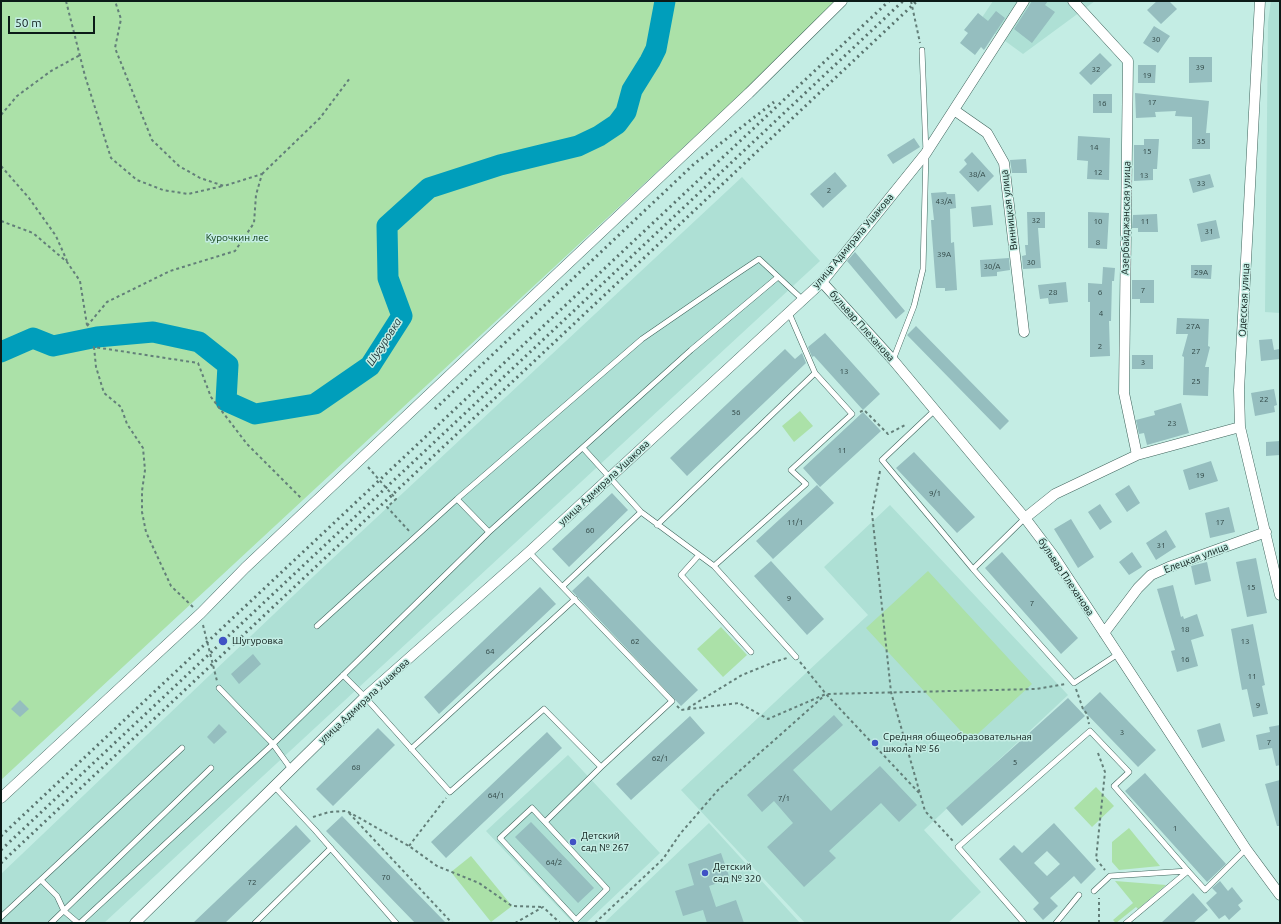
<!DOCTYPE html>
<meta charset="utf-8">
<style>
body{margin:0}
#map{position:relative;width:1281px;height:924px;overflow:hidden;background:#c4ede4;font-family:Ubuntu,sans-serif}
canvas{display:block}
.frame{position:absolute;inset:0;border:2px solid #0c1b18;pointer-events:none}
.scale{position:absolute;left:8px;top:16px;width:87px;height:18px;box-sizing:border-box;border:2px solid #0c1b18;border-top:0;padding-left:5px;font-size:12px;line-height:14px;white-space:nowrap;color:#0c1b18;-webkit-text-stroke:3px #c4ede4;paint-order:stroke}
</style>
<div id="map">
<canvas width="1281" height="924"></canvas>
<div class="frame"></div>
<div class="scale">50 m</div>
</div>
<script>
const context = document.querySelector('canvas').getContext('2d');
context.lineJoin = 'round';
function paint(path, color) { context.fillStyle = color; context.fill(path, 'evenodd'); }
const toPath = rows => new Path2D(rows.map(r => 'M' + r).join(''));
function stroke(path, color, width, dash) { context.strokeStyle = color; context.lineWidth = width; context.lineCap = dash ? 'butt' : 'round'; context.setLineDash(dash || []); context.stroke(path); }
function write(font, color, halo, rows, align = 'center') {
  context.font = font + ' Ubuntu,sans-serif'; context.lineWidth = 3; context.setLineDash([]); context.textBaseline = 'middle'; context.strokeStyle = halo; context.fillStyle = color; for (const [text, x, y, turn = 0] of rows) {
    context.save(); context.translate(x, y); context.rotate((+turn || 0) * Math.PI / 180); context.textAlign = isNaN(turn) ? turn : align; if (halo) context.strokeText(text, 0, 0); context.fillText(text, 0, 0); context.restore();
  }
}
paint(toPath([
 [993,1,1095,1,1023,54,979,22],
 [1271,1,1280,1,1280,313,1265,312,1268,22],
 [742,177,820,261,104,923,1,923,1,874,316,574],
 [890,505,1068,695,924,830,981,892,948,923,805,923,681,790,868,615,824,567],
 [568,755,660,853,586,923,573,923,486,831],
 [709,823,800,923,604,923]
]), '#aee0d5');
paint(toPath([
 [1,1,840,1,840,2,1,780],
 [800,411,813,426,794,442,782,426],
 [928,571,1032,684,970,741,866,628],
 [721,627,747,655,723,677,697,649],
 [1096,787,1114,806,1092,827,1074,808],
 [1129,828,1160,866,1119,870,1112,862,1112,842],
 [471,856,512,906,491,922,451,872],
 [1115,881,1166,885,1138,909,1136,907,1116,923,1113,920,1133,903]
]), '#abe1a8');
stroke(toPath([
 [1,352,33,338,53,346,97,337,153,332,199,342,228,365,226,401,255,414,315,404,370,366,402,316,388,278,387,226,429,188,500,165,578,146,599,136,617,124,626,112,632,90,650,61,656,49,665,1]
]), '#009ebb', 21);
paint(toPath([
 [1032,1,1048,1,1045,5,1055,12,1032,43,1014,29],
 [1157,1,1169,1,1177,9,1161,24,1147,10],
 [996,11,1005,18,984,50,981,47,975,55,960,43,968,33,964,30,978,13,988,21],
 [1154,26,1170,36,1158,53,1143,43],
 [1100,53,1112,65,1091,85,1079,73],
 [1189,57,1212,57,1212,82,1189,83],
 [1138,65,1156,65,1155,83,1138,83],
 [1135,93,1209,101,1206,133,1210,133,1210,149,1192,149,1192,117,1175,116,1176,111,1155,112,1156,117,1136,118],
 [1093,94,1112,94,1112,113,1093,113],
 [1078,136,1110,138,1109,180,1087,179,1088,161,1077,160],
 [914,138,920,147,893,164,887,155],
 [1144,139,1159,139,1157,169,1153,169,1153,180,1134,181,1134,145,1144,145],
 [972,152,994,176,978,192,959,172,967,164,964,160],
 [1026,159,1027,173,1012,173,1010,160],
 [835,172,847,186,823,208,810,194],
 [1210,174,1214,187,1193,193,1189,179],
 [946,192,947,194,955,194,956,208,950,209,951,243,954,242,957,290,945,291,945,288,936,288,932,235,931,220,934,220,931,193],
 [991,205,993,225,973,227,971,207],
 [1027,212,1045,212,1045,228,1038,228,1041,268,1023,269,1022,256,1026,255,1025,245,1028,245],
 [1088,212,1109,213,1107,249,1088,248],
 [1157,214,1158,232,1138,232,1138,228,1132,228,1133,215],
 [1216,220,1220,238,1201,242,1197,224],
 [855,252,905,311,896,319,847,261],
 [1009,258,1010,270,997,272,997,276,981,277,980,260],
 [1191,265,1212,265,1211,279,1191,278],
 [1103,267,1115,268,1114,281,1112,281,1111,321,1109,321,1110,356,1090,357,1090,302,1088,302,1088,283,1102,284],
 [1132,280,1154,280,1154,303,1140,303,1140,299,1132,299],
 [1066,282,1068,302,1049,304,1048,298,1040,299,1038,285],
 [1177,318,1209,319,1208,346,1210,347,1205,367,1209,367,1208,396,1183,395,1184,357,1182,356,1188,334,1176,334],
 [916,326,1009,421,1000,430,907,335],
 [825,333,880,394,863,410,814,356,812,357,808,347],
 [1272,339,1274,350,1279,349,1280,359,1261,361,1259,340],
 [785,349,795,359,802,353,806,363,687,476,670,458],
 [1132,355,1153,355,1153,369,1132,369],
 [1274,389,1277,405,1274,406,1275,412,1255,416,1251,393],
 [1181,403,1189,433,1147,445,1144,433,1139,434,1136,420,1155,415,1154,411],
 [863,412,881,431,820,487,803,468],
 [1280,441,1280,455,1266,456,1266,442],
 [914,452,975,517,957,533,896,468],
 [1211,461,1218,481,1189,490,1183,470],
 [817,485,834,503,773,559,756,541],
 [1129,485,1140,503,1127,512,1115,494],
 [612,493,628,510,569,567,552,549],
 [1100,504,1112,522,1100,530,1088,512],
 [1229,507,1235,532,1210,538,1205,513],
 [1071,519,1094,557,1078,568,1054,529],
 [1166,530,1176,547,1156,560,1146,543],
 [1002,552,1078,638,1061,654,985,568],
 [1132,552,1142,567,1129,575,1119,562],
 [1256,558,1267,613,1247,617,1236,562],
 [771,561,824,619,807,635,754,576],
 [1207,562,1211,581,1195,585,1191,566],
 [588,576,698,690,681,706,572,591],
 [1173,585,1181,617,1183,616,1184,619,1197,614,1204,636,1191,640,1198,666,1177,672,1171,651,1175,650,1157,589],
 [540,587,556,604,439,714,424,697],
 [1253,624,1265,685,1262,686,1268,714,1253,717,1247,689,1242,690,1231,629],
 [253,654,261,664,239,684,231,674],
 [1100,692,1156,750,1138,767,1082,709],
 [1068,698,1085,716,962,826,946,808],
 [20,700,29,709,20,717,11,709],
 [834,715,843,725,793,770,831,811,880,766,917,805,899,822,881,803,829,851,836,858,804,887,767,847,793,823,774,801,762,812,747,795],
 [690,716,705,733,631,800,616,784],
 [1220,723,1225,741,1202,748,1197,730],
 [219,724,227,732,214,744,207,737],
 [1280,725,1280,765,1276,766,1272,748,1259,750,1256,735,1270,732,1269,727],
 [378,728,395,745,333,806,316,789],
 [547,732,562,748,446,858,431,842],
 [1145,773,1226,864,1207,882,1125,791],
 [1280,780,1280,826,1277,826,1265,784],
 [342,816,446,923,415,923,326,831],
 [531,822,594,888,578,903,515,837],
 [1054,823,1096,869,1081,884,1074,876,1050,898,1058,906,1043,920,1033,909,1039,903,999,859,1014,845,1022,853],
 [1047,851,1060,864,1047,876,1034,863],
 [296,825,311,841,225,923,193,923],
 [721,853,730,879,709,886,716,907,736,900,744,923,707,923,703,910,683,916,675,891,694,885,688,864],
 [1220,881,1228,891,1232,887,1243,901,1238,905,1241,909,1229,920,1225,915,1219,919,1206,903,1217,893,1212,888],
 [1193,893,1208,910,1193,923,1161,923]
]), '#95bebf');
const lane = toPath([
 [893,360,914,306,923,269,926,153,922,50],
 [935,410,882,460,973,569,1074,683,1118,654],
 [583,448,641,512,714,566,796,657],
 [457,499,489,532],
 [657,525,815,373],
 [529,552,672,701,601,767,545,822],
 [699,555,681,575,751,652],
 [714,566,806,484,791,470,852,414,815,373,789,313],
 [973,569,1025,518],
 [563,586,641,512],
 [317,626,457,499,642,339,732,277,759,259,803,300],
 [343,675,365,697,450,792,544,709,601,767],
 [219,688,273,744,291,769],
 [411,749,575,599],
 [274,786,315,830,396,923],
 [532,808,607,889,576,920,500,838,532,808],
 [41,880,57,896,64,911,78,923],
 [1094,891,1110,876,1188,871],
 [1,917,182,748],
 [51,923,211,768],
 [80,923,273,744,489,532,691,350,778,277],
 [255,923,331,848],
 [1024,923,958,847,1090,731,1129,772,1114,786,1188,871],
 [1056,923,1079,895],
 [1126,923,1188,871,1205,890,1246,849]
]);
const street = toPath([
 [1073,1,1128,61,1124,393,1137,455],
 [1260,1,1239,390,1240,427,1280,595],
 [954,110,987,133,1004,163,1024,332],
 [822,282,893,360,1025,518,1053,555,1246,849,1280,895],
 [1025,518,1055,494,1137,455,1240,427],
 [1104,633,1138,588,1151,575,1169,567,1266,532],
 [1,798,201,613,245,568,749,93,842,1],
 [135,923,365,697,529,552,822,282,926,153,1024,1]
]);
stroke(lane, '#3f645c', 6);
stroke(street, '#3f645c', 11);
stroke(toPath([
 [66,1,85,76,111,158,137,180,163,190,188,194,223,186],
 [911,1,920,43],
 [1,115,17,96,51,71,80,55],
 [1,166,29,198,56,236,67,261],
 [262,174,320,118,350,78],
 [1,221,33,233,67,262,80,281,87,325],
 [87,326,107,302,170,271,235,251,254,223,256,195,262,174,224,186,200,178,179,166,152,140,115,48,121,19,115,1],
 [860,412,864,410,888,434,907,424],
 [368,467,396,499,387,507,410,532],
 [880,471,872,513,891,692,925,811,953,841],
 [193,607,171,586,146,532,142,512,142,491,145,470,143,448,127,424,121,407,104,393,96,367,94,347,198,363,211,397,247,444,302,499],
 [203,625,217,681],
 [800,662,826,694,921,795],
 [1076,689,1083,709,1087,714,1089,724],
 [677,706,681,710,739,703,768,719,826,694,1036,689,1065,684],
 [688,708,742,675,774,662,787,658],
 [1098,753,1105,772,1096,859,1105,870],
 [349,813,452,923],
 [313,817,329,812,347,811,409,846,437,866,479,883,512,906,543,907],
 [409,846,446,798],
 [515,923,543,907,560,923],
 [595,923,663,859,680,834,718,790,824,696],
 [1099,923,1099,898]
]), '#637f79', 2, [3, 3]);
stroke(lane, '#fff', 5);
stroke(street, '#fff', 10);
stroke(toPath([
 [435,409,694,164,774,102],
 [1,836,889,1],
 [1,850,903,1],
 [1,863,917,1]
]), '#59736e', 3, [2, 4]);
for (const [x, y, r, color] of [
 [223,641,5,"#4051c5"],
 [875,743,4,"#4051c5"],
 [573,842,4,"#4051c5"],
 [705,873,4,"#4051c5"]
]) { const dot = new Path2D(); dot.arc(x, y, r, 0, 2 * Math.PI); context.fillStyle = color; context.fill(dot); stroke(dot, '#c4ede4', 1.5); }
write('8px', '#2e4442', null, [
 ["30",1156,39],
 ["39",1200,67],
 ["32",1096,69],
 ["19",1147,75],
 ["17",1152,102],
 ["16",1102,103],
 ["35",1201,141],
 ["14",1094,147],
 ["15",1147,151],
 ["12",1098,172],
 ["38/А",977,174],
 ["13",1144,175],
 ["33",1201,183],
 ["2",829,190],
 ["43/А",944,201],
 ["32",1036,220],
 ["10",1098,221],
 ["11",1145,221],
 ["31",1209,231],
 ["8",1098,242],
 ["39А",944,254],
 ["30",1031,262],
 ["30/А",992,266],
 ["29А",1201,272],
 ["7",1143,290],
 ["28",1053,292],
 ["6",1100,292],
 ["4",1101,313],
 ["27А",1193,326],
 ["2",1100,346],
 ["27",1196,351],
 ["3",1143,362],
 ["13",844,371],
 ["25",1196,381],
 ["22",1264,399],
 ["56",736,412],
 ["23",1172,423],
 ["11",842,450],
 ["19",1200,475],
 ["9/1",935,493],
 ["11/1",795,522],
 ["17",1220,522],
 ["60",590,530],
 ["31",1161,545],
 ["15",1251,587],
 ["9",789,598],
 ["7",1032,603],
 ["18",1185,629],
 ["62",635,641],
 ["13",1245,641],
 ["64",490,651],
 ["16",1185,659],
 ["11",1252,676],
 ["9",1258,705],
 ["3",1122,732],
 ["7",1269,742],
 ["62/1",660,758],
 ["5",1015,762],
 ["68",356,767],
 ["64/1",496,795],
 ["7/1",784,798],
 ["1",1175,828],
 ["64/2",554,862],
 ["70",386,877],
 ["72",252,882]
]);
write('10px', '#0c1b18', '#c4ede4', [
 ["Винницкая улица",1009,210,-97],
 ["Азербайджанская улица",1126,218,-89],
 ["улица Адмирала Ушакова",853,241,-50],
 ["Одесская улица",1244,300,-87],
 ["бульвар Плеханова",862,326,48],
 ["улица Адмирала Ушакова",604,483,-43],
 ["Елецкая улица",1196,558,-21],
 ["бульвар Плеханова",1066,577,56],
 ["улица Адмирала Ушакова",364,701,-43]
]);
write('10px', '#063609', '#c4ede4', [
 ["Курочкин лес",237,238]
]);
write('10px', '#0c1b18', '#c4ede4', [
 ["Шугуровка",232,641],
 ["Средняя общеобразовательная",883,737],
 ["школа № 56",883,749],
 ["Детский",581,836],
 ["сад № 267",581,848],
 ["Детский",713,867],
 ["сад № 320",713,879]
], 'left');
write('italic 11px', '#192e34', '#c4ede4', [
 ["Шугуровка",384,342,-57]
]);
</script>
